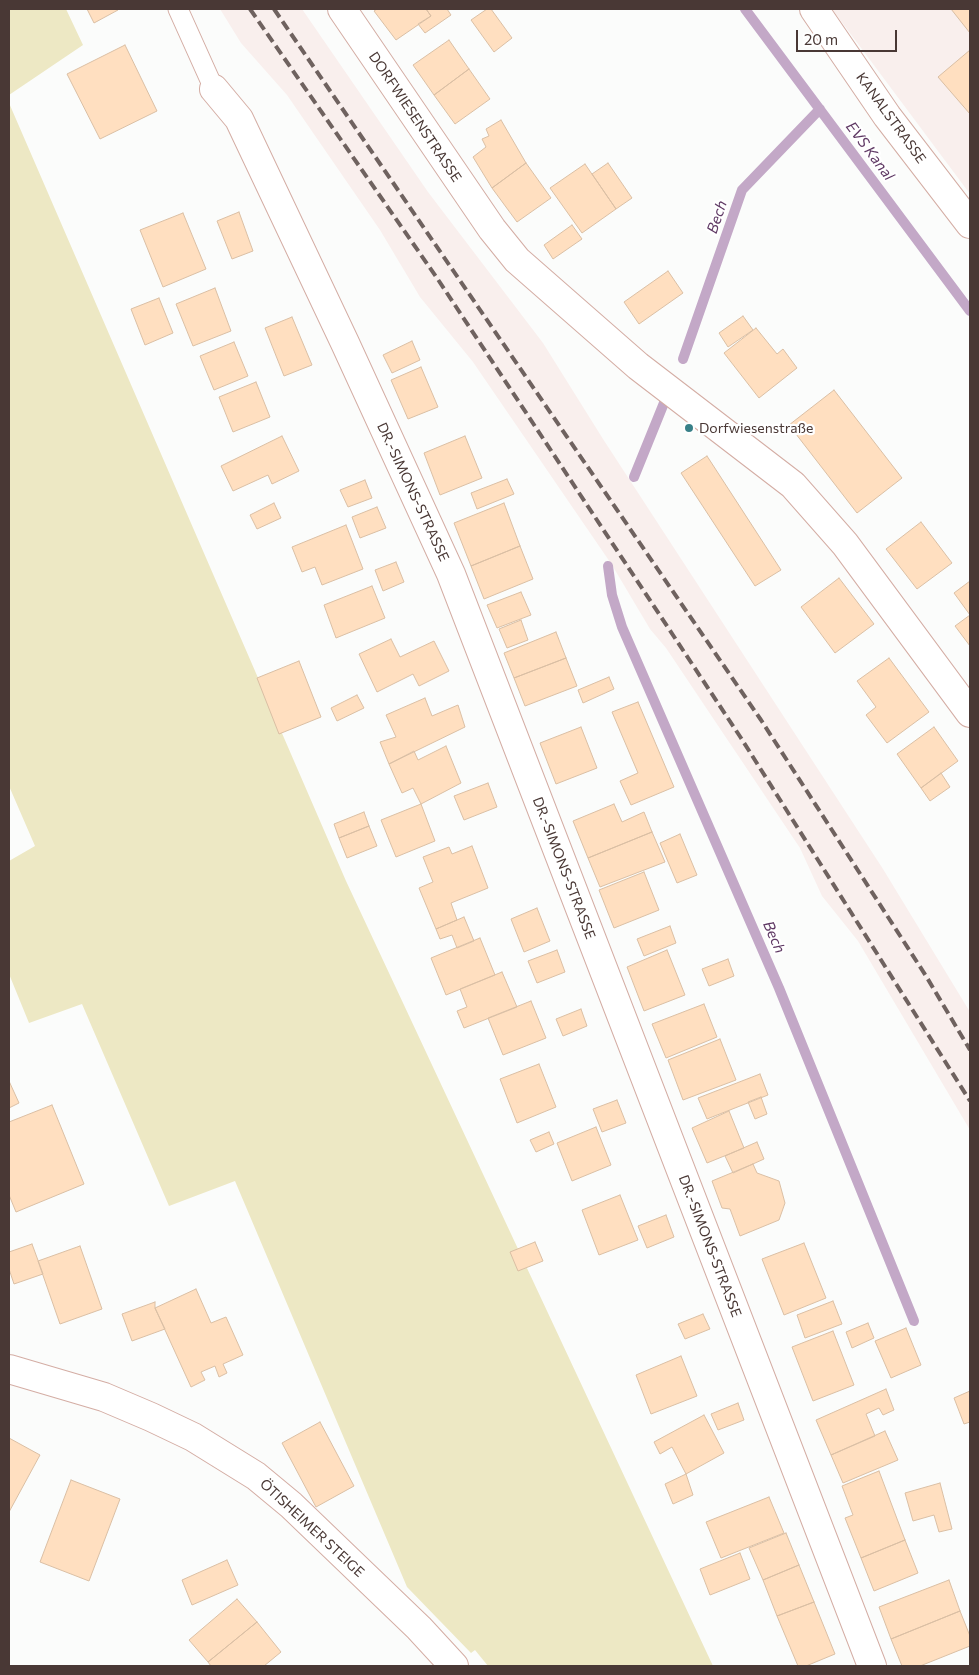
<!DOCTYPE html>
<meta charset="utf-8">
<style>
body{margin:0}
#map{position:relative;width:979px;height:1675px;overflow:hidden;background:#fbfcfb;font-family:Commissioner,sans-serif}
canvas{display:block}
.frame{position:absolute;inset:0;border:10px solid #493835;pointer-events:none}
.scale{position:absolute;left:796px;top:30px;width:101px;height:22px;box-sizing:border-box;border:2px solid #493835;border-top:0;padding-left:6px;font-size:15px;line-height:18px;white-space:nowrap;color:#493835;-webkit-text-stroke:4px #fff;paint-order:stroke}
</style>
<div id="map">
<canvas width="979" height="1675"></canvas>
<div class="frame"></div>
<div class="scale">20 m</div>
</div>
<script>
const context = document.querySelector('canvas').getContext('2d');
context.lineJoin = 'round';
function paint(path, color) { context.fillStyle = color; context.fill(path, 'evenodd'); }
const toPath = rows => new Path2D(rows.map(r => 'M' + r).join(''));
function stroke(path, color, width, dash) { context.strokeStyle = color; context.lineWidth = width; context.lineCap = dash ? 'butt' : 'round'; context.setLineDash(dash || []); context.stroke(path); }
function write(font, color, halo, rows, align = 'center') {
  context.font = font + ' Commissioner,sans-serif'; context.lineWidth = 4.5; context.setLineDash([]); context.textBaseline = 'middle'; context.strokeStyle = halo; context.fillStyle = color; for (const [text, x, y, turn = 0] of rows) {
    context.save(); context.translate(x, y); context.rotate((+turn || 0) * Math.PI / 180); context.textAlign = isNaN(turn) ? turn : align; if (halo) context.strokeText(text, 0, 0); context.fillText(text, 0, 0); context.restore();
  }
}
paint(toPath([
 [220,9,302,9,428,192,543,343,603,439,883,869,970,1012,970,1130,858,941,822,896,800,848,666,648,650,629,612,565,473,362,420,297,380,230,287,95,241,43],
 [832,9,970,9,970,194]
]), '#f9efed');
paint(toPath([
 [9,9,66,9,83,45,9,95],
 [9,103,346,881,713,1666,488,1666,475,1650,471,1653,407,1587,235,1181,169,1206,82,1004,29,1023,9,974,9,861,35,846,9,786]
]), '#ede8c4');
stroke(toPath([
 [745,9,970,311],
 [683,359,742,190,820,109],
 [634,477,666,398],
 [608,566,612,595,622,627,779,988,914,1321]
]), '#c3a8c7', 10);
const building = toPath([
 [87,9,118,9,118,10,94,23,87,9],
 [377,9,426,9,431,16,396,40,374,11,377,9],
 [426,9,447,9,451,15,425,33,418,24,431,16,426,9],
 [487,9,491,9,512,38,494,52,471,20,487,9],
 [951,9,970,9,970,33,951,9],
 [449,40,469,69,434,95,413,65,449,40],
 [125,45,157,111,100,139,67,74,125,45],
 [970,50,970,114,938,77,970,50],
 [469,69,490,99,455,124,434,95,469,69],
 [501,120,526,163,492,188,473,157,486,147,482,139,489,136,486,129,501,120],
 [526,163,551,198,517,222,492,188,526,163],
 [608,163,632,198,616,209,592,174,608,163],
 [585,164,616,209,582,233,550,188,585,164],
 [239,212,253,251,232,259,217,221,239,212],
 [183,213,206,269,163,287,140,230,183,213],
 [572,225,582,239,553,259,544,245,572,225],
 [668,271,683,293,639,324,624,302,668,271],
 [215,288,231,331,193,346,176,304,215,288],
 [159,298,173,333,145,345,131,309,159,298],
 [743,316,753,330,728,347,719,333,743,316],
 [292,317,312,365,284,376,265,328,292,317],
 [756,328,777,354,783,349,797,368,759,398,724,353,756,328],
 [412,341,420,360,392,373,383,355,412,341],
 [234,342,248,376,214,390,200,356,234,342],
 [421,367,438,407,408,419,391,380,421,367],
 [256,382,270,417,233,432,219,397,256,382],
 [834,390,902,478,857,513,789,425,834,390],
 [282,436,299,471,272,484,268,475,233,491,221,466,282,436],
 [465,436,482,478,440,495,424,453,465,436],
 [707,456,781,570,755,586,681,473,707,456],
 [507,479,514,494,477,509,471,493,507,479],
 [365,480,372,498,348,507,340,490,365,480],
 [274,503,281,518,257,529,250,515,274,503],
 [504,503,520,546,471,566,454,523,504,503],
 [377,507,386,528,360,538,352,517,377,507],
 [921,522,952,563,917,589,886,549,921,522],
 [346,525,363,569,322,585,315,567,302,572,292,547,346,525],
 [520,546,533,579,484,599,471,566,520,546],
 [396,562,404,582,383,591,375,570,396,562],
 [839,578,874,624,835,653,801,607,839,578],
 [970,581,970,615,954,593,970,581],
 [372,586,385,618,336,638,324,605,372,586],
 [521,592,531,615,497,628,487,605,521,592],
 [970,615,970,646,955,626,970,615],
 [521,620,528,640,507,648,499,629,521,620],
 [556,632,566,658,514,678,504,653,556,632],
 [391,639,400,657,434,641,449,671,419,686,413,674,377,692,359,654,391,639],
 [566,658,577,686,525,706,514,678,566,658],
 [889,658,929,712,887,743,866,715,876,707,857,681,889,658],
 [299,661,321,717,279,734,257,678,299,661],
 [609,677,614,689,583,703,578,690,609,677],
 [357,695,364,708,337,721,331,708,357,695],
 [425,698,432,716,458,705,465,727,389,764,380,742,396,737,386,715,425,698],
 [638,702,674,787,631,805,620,781,638,773,612,712,638,702],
 [581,727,597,768,556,784,540,743,581,727],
 [934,727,958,761,921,788,897,754,934,727],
 [446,746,461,783,421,804,413,788,402,793,389,764,414,751,418,760,446,746],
 [941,773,950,787,930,801,921,788,941,773],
 [488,783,497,807,464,820,454,796,488,783],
 [421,804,435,841,396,857,381,820,421,804],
 [614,804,622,822,644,812,652,832,588,858,573,821,614,804],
 [364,812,369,826,339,838,334,824,364,812],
 [369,826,377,846,347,858,339,838,369,826],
 [652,832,665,862,600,887,588,858,652,832],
 [680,834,697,875,677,883,660,843,680,834],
 [472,846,488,888,451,903,457,920,436,929,419,888,433,882,423,857,449,847,452,854,472,846],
 [644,872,659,910,614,928,599,890,644,872],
 [537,908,550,941,524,952,511,919,537,908],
 [464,917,474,941,457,948,452,935,440,939,436,929,464,917],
 [670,926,676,943,644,956,637,939,670,926],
 [480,938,495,975,446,995,431,958,480,938],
 [557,950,565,972,537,983,528,961,557,950],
 [667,950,685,995,644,1011,627,967,667,950],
 [728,959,734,976,709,986,702,969,728,959],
 [502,972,517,1007,464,1028,457,1011,467,1007,460,989,502,972],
 [531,1001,546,1038,503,1055,488,1018,531,1001],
 [704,1004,717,1037,666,1058,652,1024,704,1004],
 [581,1009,587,1026,563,1036,556,1019,581,1009],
 [720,1039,736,1080,683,1100,668,1060,720,1039],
 [539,1064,556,1107,517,1123,500,1079,539,1064],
 [760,1074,768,1095,707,1119,698,1098,760,1074],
 [9,1081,19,1103,9,1108,9,1081],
 [761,1097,767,1114,755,1119,748,1102,761,1097],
 [617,1100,626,1123,602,1132,593,1109,617,1100],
 [52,1105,84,1184,16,1212,9,1195,9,1122,52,1105],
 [729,1111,744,1148,707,1163,692,1128,729,1111],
 [596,1127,611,1165,572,1181,557,1143,596,1127],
 [549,1132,554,1144,536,1152,530,1140,549,1132],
 [757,1142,764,1159,733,1173,725,1156,757,1142],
 [753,1164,757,1173,779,1181,785,1203,779,1220,740,1236,730,1209,722,1208,712,1181,753,1164],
 [620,1195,638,1240,599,1255,582,1210,620,1195],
 [666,1215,674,1237,647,1248,638,1226,666,1215],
 [535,1242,543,1261,518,1271,510,1252,535,1242],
 [804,1243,826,1298,784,1315,762,1259,804,1243],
 [32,1244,43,1274,14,1284,9,1269,9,1252,32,1244],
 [80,1246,102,1309,60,1324,38,1261,80,1246],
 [196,1289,211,1323,226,1317,243,1355,223,1364,227,1373,219,1377,215,1366,201,1372,205,1380,191,1387,155,1308,196,1289],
 [833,1301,842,1324,805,1338,797,1315,833,1301],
 [155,1302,155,1308,165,1329,132,1341,122,1314,155,1302],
 [703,1314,710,1329,685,1339,678,1324,703,1314],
 [868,1323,874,1338,852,1348,846,1332,868,1323],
 [906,1328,921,1365,891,1378,875,1341,906,1328],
 [833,1331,854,1385,813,1401,792,1347,833,1331],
 [681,1356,697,1396,651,1414,636,1375,681,1356],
 [886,1389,894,1410,883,1415,879,1408,866,1414,875,1436,831,1455,816,1420,886,1389],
 [970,1391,970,1422,964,1424,954,1398,970,1391],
 [738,1403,744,1420,718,1430,711,1414,738,1403],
 [704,1415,724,1453,686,1474,672,1447,660,1454,654,1442,704,1415],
 [320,1422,354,1486,316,1507,282,1443,320,1422],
 [885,1431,898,1460,843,1483,831,1455,885,1431],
 [9,1438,40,1455,9,1512,9,1438],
 [879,1471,905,1540,861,1558,845,1518,853,1515,842,1486,879,1471],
 [686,1474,693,1495,673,1504,665,1484,686,1474],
 [71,1480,120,1499,89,1581,40,1562,71,1480],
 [940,1483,952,1529,939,1532,934,1515,913,1521,905,1493,940,1483],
 [769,1497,784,1533,721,1558,706,1522,769,1497],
 [786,1533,799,1565,763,1580,749,1548,786,1533],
 [905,1540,918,1573,874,1591,861,1558,905,1540],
 [740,1553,750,1579,710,1595,700,1569,740,1553],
 [227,1560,238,1585,192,1605,182,1580,227,1560],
 [799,1565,814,1602,777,1616,763,1580,799,1565],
 [949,1580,960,1611,891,1639,879,1607,949,1580],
 [237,1599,257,1622,208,1662,189,1640,237,1599],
 [814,1602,835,1654,806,1666,798,1666,777,1616,814,1602],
 [960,1611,970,1636,970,1646,920,1666,902,1666,891,1639,960,1611],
 [257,1622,281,1652,264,1666,211,1666,208,1662,257,1622]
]);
paint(building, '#ffdfc0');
stroke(building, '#dabfa4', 1);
const lane = toPath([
 [178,9,214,89]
]);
const street = toPath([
 [342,9,492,229,517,260,638,366,793,485,845,544,970,713],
 [814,9,887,116,970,224],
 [214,89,239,119,345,343,451,574,872,1666],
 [9,1369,104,1397,151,1417,193,1437,256,1476,291,1505,419,1628,454,1666]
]);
stroke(lane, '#d4ada4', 21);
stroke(street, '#d4ada4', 30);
stroke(lane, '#fff', 19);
stroke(street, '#fff', 28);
stroke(toPath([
 [250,9,437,278,741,738,970,1101],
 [274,9,761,720,926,976,970,1050]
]), '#6f625f', 4, [10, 5]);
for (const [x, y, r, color] of [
 [689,428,5,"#388088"]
]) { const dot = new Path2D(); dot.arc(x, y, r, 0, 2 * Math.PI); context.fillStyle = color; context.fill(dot); stroke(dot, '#fff', 2); }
write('14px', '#493835', '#fff', [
 ["DORFWIESENSTRASSE",415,117,56],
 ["KANALSTRASSE",891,118,54],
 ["DR.-SIMONS-STRASSE",413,492,65],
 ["DR.-SIMONS-STRASSE",564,868,69],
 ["DR.-SIMONS-STRASSE",710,1246,69],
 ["ÖTISHEIMER STEIGE",312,1528,43]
]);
write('14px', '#493835', '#fff', [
 ["Dorfwiesenstraße",699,428]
], 'left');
write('italic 15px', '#5f3964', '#fff', [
 ["EVS Kanal",870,151,53],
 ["Bech",717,217,-71],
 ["Bech",774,937,66]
]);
</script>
